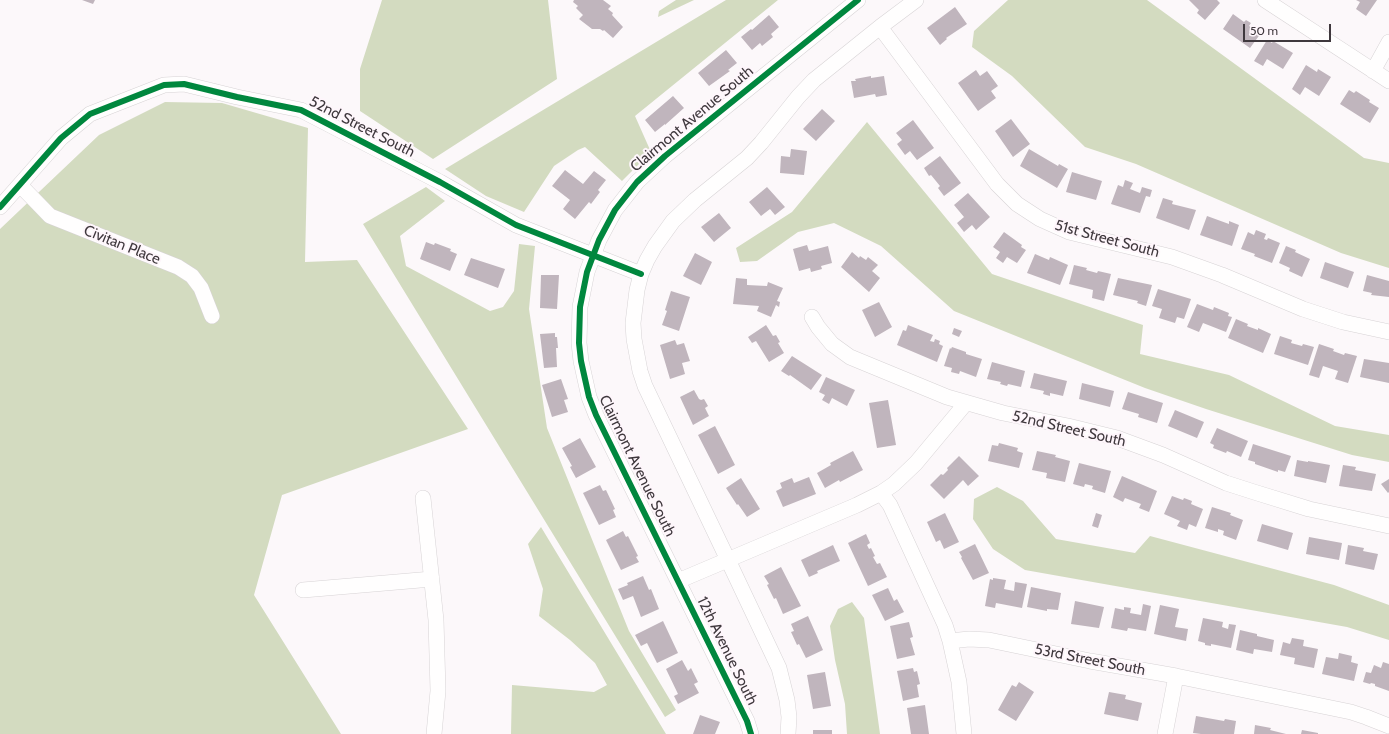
<!DOCTYPE html>
<style>
body{margin:0}
#map{position:relative;width:1389px;height:734px;overflow:hidden;background:#fcf8fa;font-family:Cabin,sans-serif}
canvas{display:block}
.scale{position:absolute;left:1243px;top:24px;width:88px;height:18px;box-sizing:border-box;border:2px solid #3f383d;border-top:0;padding-left:5px;font-size:12px;line-height:14px;white-space:nowrap;color:#3f383d;-webkit-text-stroke:3px #fef6fb;paint-order:stroke}
</style>
<div id="map">
<canvas width="1389" height="734"></canvas>
<div class="scale">50 m</div>
</div>
<script>
const context = document.querySelector('canvas').getContext('2d');
context.lineJoin = 'round';
function paint(path, color) { context.fillStyle = color; context.fill(path, 'evenodd'); }
const toPath = rows => new Path2D(rows.map(r => 'M' + r).join(''));
function stroke(path, color, width, dash) { context.strokeStyle = color; context.lineWidth = width; context.lineCap = dash ? 'butt' : 'round'; context.setLineDash(dash || []); context.stroke(path); }
function write(font, color, halo, rows, align = 'center') {
  context.font = font + ' Cabin,sans-serif'; context.lineWidth = 4; context.setLineDash([]); context.textBaseline = 'middle'; context.strokeStyle = halo; context.fillStyle = color; for (const [text, x, y, turn = 0] of rows) {
    context.save(); context.translate(x, y); context.rotate((+turn || 0) * Math.PI / 180); context.textAlign = isNaN(turn) ? turn : align; if (halo) context.strokeText(text, 0, 0); context.fillText(text, 0, 0); context.restore();
  }
}
paint(toPath([
 [382,0,548,0,557,79,433,159,360,111,360,69],
 [676,0,694,0,658,17,659,11],
 [726,0,778,0,635,116,651,152,622,181,585,147,578,150,554,166,524,212,486,196,445,169],
 [1008,0,1147,0,1364,158,1389,163,1389,268,1341,253,1136,164,1085,147,1012,76,972,47,974,31],
 [165,102,222,103,308,128,305,262,357,260,468,429,282,495,254,595,341,734,0,734,0,229,99,135],
 [867,122,992,274,1143,325,1140,354,1229,375,1335,426,1389,435,1389,462,1352,455,1206,409,1145,388,954,311,881,246,834,223,798,232,757,261,740,262,736,248,792,212],
 [426,187,445,201,400,236,406,266,490,311,503,307,514,291,519,244,535,246,529,309,547,428,629,631,676,710,665,717,363,224],
 [997,487,1023,501,1056,539,1135,553,1150,536,1334,585,1389,605,1389,640,1347,627,1025,570,993,549,973,519,974,499],
 [541,527,666,734,511,734,512,685,594,692,607,685,595,663,570,640,539,616,543,589,528,544],
 [852,602,864,618,880,734,847,734,845,704,835,660,830,626,838,609]
]), '#d3dbc0');
paint(toPath([
 [82,0,95,0,93,4],
 [574,0,603,0,611,6,608,9,613,13,612,15,623,27,613,38,604,30,603,31,600,29,592,29,579,19,583,15,576,8,578,6,573,2],
 [1189,0,1217,0,1220,3,1205,20,1197,13,1199,10],
 [1356,0,1377,0,1366,16,1356,9,1360,2],
 [955,7,967,24,946,38,947,39,940,45,927,28],
 [1233,14,1244,22,1246,20,1251,23,1249,26,1261,33,1250,48,1223,29],
 [769,15,779,27,771,34,773,37,762,46,760,43,752,50,741,37,751,29,752,30],
 [1267,40,1272,43,1273,41,1293,53,1283,69,1267,59,1263,66,1254,61],
 [726,50,737,63,728,70,730,71,709,86,698,73],
 [1306,65,1317,72,1318,69,1331,77,1319,96,1305,87,1300,95,1292,89],
 [976,70,980,76,987,71,998,86,991,91,996,98,978,111,958,83],
 [871,76,871,78,884,76,887,95,876,97,875,94,854,98,851,81,856,81,855,79],
 [1349,90,1354,93,1356,91,1370,100,1369,102,1379,108,1370,123,1340,104],
 [673,96,684,108,665,125,665,124,655,132,645,120],
 [822,109,835,121,816,141,803,129],
 [1011,119,1030,144,1013,157,995,131],
 [913,120,934,148,917,160,910,151,905,155,897,144,902,140,896,133],
 [791,149,807,151,804,175,780,173,781,156,790,157],
 [1029,149,1058,166,1059,164,1068,169,1057,188,1020,166],
 [940,156,961,183,944,196,938,188,940,186,931,175,929,176,924,168],
 [565,170,583,184,594,171,606,180,598,190,600,192,591,204,589,202,575,219,563,209,570,200,552,186],
 [1072,172,1102,181,1096,200,1066,192],
 [1125,180,1133,183,1130,189,1140,193,1142,187,1152,190,1150,197,1146,196,1140,213,1111,204,1118,185,1123,187],
 [767,187,785,207,775,215,770,209,761,216,749,202],
 [968,193,990,217,976,230,972,225,964,232,957,223,964,217,954,205],
 [1163,198,1173,201,1172,204,1196,210,1189,230,1156,218],
 [719,213,731,228,714,242,701,227],
 [1207,216,1229,224,1229,221,1239,225,1232,246,1200,235],
 [1256,230,1266,234,1264,239,1267,240,1268,238,1280,243,1272,263,1254,256,1255,254,1241,249,1248,232,1254,235],
 [1004,232,1022,245,1021,247,1026,250,1017,263,1007,257,1003,263,996,258,1000,252,993,247],
 [426,242,434,245,435,243,451,249,450,251,457,254,450,271,420,259],
 [807,245,809,251,828,246,832,263,821,266,822,269,811,272,810,268,799,271,793,249],
 [1286,246,1296,250,1295,252,1310,259,1302,277,1289,271,1290,268,1279,263],
 [852,252,859,258,860,256,866,260,868,257,878,265,872,271,880,278,869,292,841,267],
 [695,253,712,262,701,285,683,276],
 [1035,254,1049,260,1050,257,1068,265,1060,285,1027,273],
 [471,258,505,269,498,288,464,275],
 [1325,262,1354,272,1348,288,1320,278],
 [1074,265,1087,268,1086,270,1097,273,1098,271,1111,274,1104,301,1092,298,1093,290,1069,284],
 [541,275,559,275,557,309,540,308],
 [1367,275,1389,281,1389,297,1371,295,1372,293,1363,291],
 [736,278,747,279,747,285,767,286,768,282,783,288,777,301,780,302,779,307,776,305,771,317,757,311,759,306,733,304],
 [1118,278,1152,285,1146,306,1137,303,1138,301,1113,295],
 [1158,289,1191,299,1184,319,1177,317,1175,323,1159,318,1162,309,1152,306],
 [671,291,690,297,679,331,662,325,667,311,665,310],
 [879,302,892,327,875,337,862,310],
 [1197,304,1213,310,1214,307,1229,313,1228,316,1232,317,1226,332,1203,323,1199,332,1187,327],
 [1236,319,1248,324,1247,326,1258,330,1258,328,1271,334,1263,353,1228,338],
 [766,325,773,336,776,335,780,342,778,343,784,353,769,362,756,341,752,343,748,337],
 [908,325,933,335,930,341,934,342,935,339,940,341,939,344,943,346,937,362,897,345,903,330,906,331],
 [954,328,962,331,959,337,952,334],
 [555,333,555,337,557,337,558,348,556,348,557,367,544,368,540,334],
 [1280,336,1292,340,1291,343,1302,346,1303,344,1314,347,1308,365,1274,354],
 [675,340,677,345,684,343,690,361,682,363,685,374,670,379,660,345],
 [1319,344,1334,349,1333,351,1344,355,1345,353,1357,356,1348,383,1335,379,1338,371,1323,366,1319,378,1309,375],
 [952,347,966,352,966,354,982,359,976,377,960,371,959,374,951,372,952,368,944,366,950,348,951,349],
 [792,356,822,375,811,390,790,375,789,376,781,371],
 [1364,359,1389,363,1389,383,1360,377],
 [992,362,1025,371,1021,387,1008,384,1007,386,1000,384,1001,382,987,379],
 [1034,373,1067,381,1063,396,1050,393,1050,396,1043,394,1044,391,1030,388],
 [826,377,855,390,847,406,832,398,829,404,822,400,825,395,819,392],
 [561,379,568,399,564,400,568,412,552,417,542,385],
 [1082,383,1114,391,1110,407,1079,399],
 [694,390,699,399,701,400,704,399,708,406,705,408,709,416,693,425,680,397],
 [1128,392,1163,403,1157,423,1138,417,1139,414,1122,409],
 [888,400,896,445,877,448,869,403],
 [1175,410,1204,422,1197,438,1168,426],
 [715,426,735,465,718,474,698,435],
 [1217,428,1248,441,1241,457,1227,451,1226,453,1213,448,1214,445,1210,443],
 [580,438,596,467,576,478,570,467,572,466,562,448],
 [999,443,1018,448,1017,451,1023,453,1019,468,988,461,992,445,998,446],
 [1253,444,1291,456,1285,472,1278,470,1278,472,1255,464,1255,462,1248,460],
 [853,451,863,470,840,482,839,480,825,488,817,473,831,465,830,463],
 [1037,451,1056,455,1055,457,1070,461,1065,482,1046,478,1047,473,1032,470],
 [959,456,979,476,968,486,963,480,944,499,930,485,941,474,943,475,948,470,947,468],
 [1297,460,1308,462,1308,461,1330,465,1326,483,1294,476],
 [1079,463,1111,471,1105,493,1092,489,1093,486,1085,484,1084,487,1073,484],
 [1343,465,1356,467,1355,470,1376,474,1372,491,1339,486],
 [1122,476,1157,491,1149,512,1139,508,1141,504,1125,498,1123,502,1113,497],
 [809,477,816,494,783,507,776,491,782,488,780,483,792,478,794,483],
 [741,478,760,509,747,517,738,504,737,505,726,488],
 [1389,479,1389,492,1388,493,1381,484],
 [600,485,603,491,606,490,615,509,613,510,616,517,599,525,583,493],
 [1172,496,1183,500,1184,498,1192,501,1191,504,1203,509,1196,527,1189,524,1187,530,1177,526,1180,521,1164,514],
 [1212,507,1231,513,1230,515,1243,520,1236,540,1223,535,1224,531,1218,529,1218,532,1205,528],
 [945,513,959,542,944,549,940,540,936,542,927,522],
 [1096,513,1102,515,1098,528,1092,526],
 [1262,524,1293,533,1288,550,1257,541],
 [623,531,626,537,628,536,638,556,636,557,639,562,621,570,606,540],
 [866,534,870,543,867,545,869,549,871,548,875,556,873,557,877,564,880,563,887,577,868,586,848,543],
 [1309,537,1342,543,1339,560,1306,554],
 [975,544,989,573,973,580,961,558,962,557,959,552],
 [833,545,840,561,817,571,818,573,809,577,801,560],
 [1348,545,1364,548,1363,551,1378,554,1374,570,1345,564],
 [781,567,801,606,783,614,776,598,774,599,767,585,769,584,764,576],
 [643,576,649,590,651,589,659,609,641,617,633,596,623,600,618,589,628,585,627,583],
 [993,578,1006,580,1004,589,1014,591,1015,582,1027,584,1022,608,996,603,995,608,985,606,990,579,993,580],
 [1031,587,1061,593,1058,610,1047,609,1047,611,1027,607],
 [888,588,894,601,897,599,904,612,885,621,872,595],
 [1075,601,1104,607,1099,628,1071,624],
 [1143,604,1151,606,1146,631,1128,628,1127,631,1111,628,1115,608,1124,610,1124,607,1131,608,1130,613,1141,615],
 [1160,605,1179,609,1175,627,1188,629,1186,641,1154,634],
 [808,616,823,650,806,658,799,644,797,645,791,632,794,631,791,624],
 [1203,618,1223,622,1222,627,1228,629,1229,624,1236,625,1231,648,1211,644,1211,646,1205,645,1205,643,1198,641],
 [663,621,678,653,657,663,647,643,641,646,635,635],
 [909,622,913,637,910,638,915,655,897,659,890,626],
 [1240,630,1257,634,1257,636,1274,640,1272,652,1254,649,1253,654,1236,650],
 [1292,638,1304,640,1303,646,1318,649,1314,668,1294,664,1295,658,1280,655,1283,642,1290,644],
 [1339,653,1352,656,1351,662,1358,664,1354,681,1322,674,1326,657,1338,659],
 [682,660,688,671,691,668,698,682,694,684,699,693,678,704,674,696,678,694,666,669],
 [1383,662,1389,664,1389,691,1375,686,1375,684,1371,683,1370,684,1363,682,1366,672,1371,673,1374,665,1381,668],
 [913,668,914,672,917,671,920,684,917,685,919,697,903,701,897,671],
 [825,672,831,706,813,709,807,675],
 [1019,682,1034,692,1016,721,998,710,1012,685,1016,687],
 [1109,692,1126,695,1125,699,1142,703,1138,721,1104,714],
 [925,705,929,734,911,734,907,708],
 [700,715,720,722,715,734,693,734],
 [1196,716,1224,721,1225,719,1236,721,1234,734,1201,734,1193,733],
 [1255,725,1271,728,1270,730,1286,734,1254,734],
 [813,730,832,730,832,734,813,734],
 [1302,730,1318,733,1318,734,1301,734]
]), '#c0b5bd');
const minor = toPath([
 [1265,0,1389,81],
 [880,27,997,184,1017,204,1040,219,1069,232,1172,257,1222,275,1303,309,1343,322,1389,332],
 [1373,71,1389,42],
 [20,185,50,216,178,267,192,276,201,288,212,316],
 [0,207,61,138,90,114,164,85,184,84,237,97,301,110,440,182,516,225,641,274],
 [812,317,818,327,832,344,850,357,947,397,1003,413,1068,426,1117,438,1163,455,1226,483,1254,492,1309,509,1389,526],
 [881,493,890,505,945,625,950,641,959,682,964,734],
 [423,498,436,620,438,691,434,734],
 [678,581,857,505,881,493,894,484,916,463,966,403],
 [303,590,432,579],
 [950,641,969,639,989,640,1090,661,1176,676,1351,712,1366,717,1389,726],
 [751,734,747,721,596,415,589,397,581,361,579,343,580,307,587,272,599,240,615,210,637,182,665,156,858,0],
 [788,734,789,717,787,700,779,668,728,560,645,386,640,371,634,339,633,323,637,290,641,274,647,260,655,246,673,221,695,200,747,158,761,143,798,97,814,80,880,27,916,0],
 [1165,734,1176,676]
]);
stroke(minor, '#d7d3d5', 16);
stroke(minor, '#fffefe', 15);
stroke(toPath([
 [0,207,61,138,90,114,164,85,184,84,237,97,301,110,440,182,516,225,641,274],
 [751,734,747,721,596,415,589,397,581,361,579,343,580,307,587,272,599,240,615,210,637,182,665,156,858,0]
]), '#00873e', 6);
write('15px', '#3f383d', '#fef6fb', [
 ["Clairmont Avenue South",692,119,-40],
 ["52nd Street South",362,127,27],
 ["51st Street South",1107,239,15],
 ["Civitan Place",122,245,22],
 ["52nd Street South",1069,429,13],
 ["Clairmont Avenue South",637,466,64],
 ["12th Avenue South",727,651,64],
 ["53rd Street South",1090,660,11]
]);
</script>
